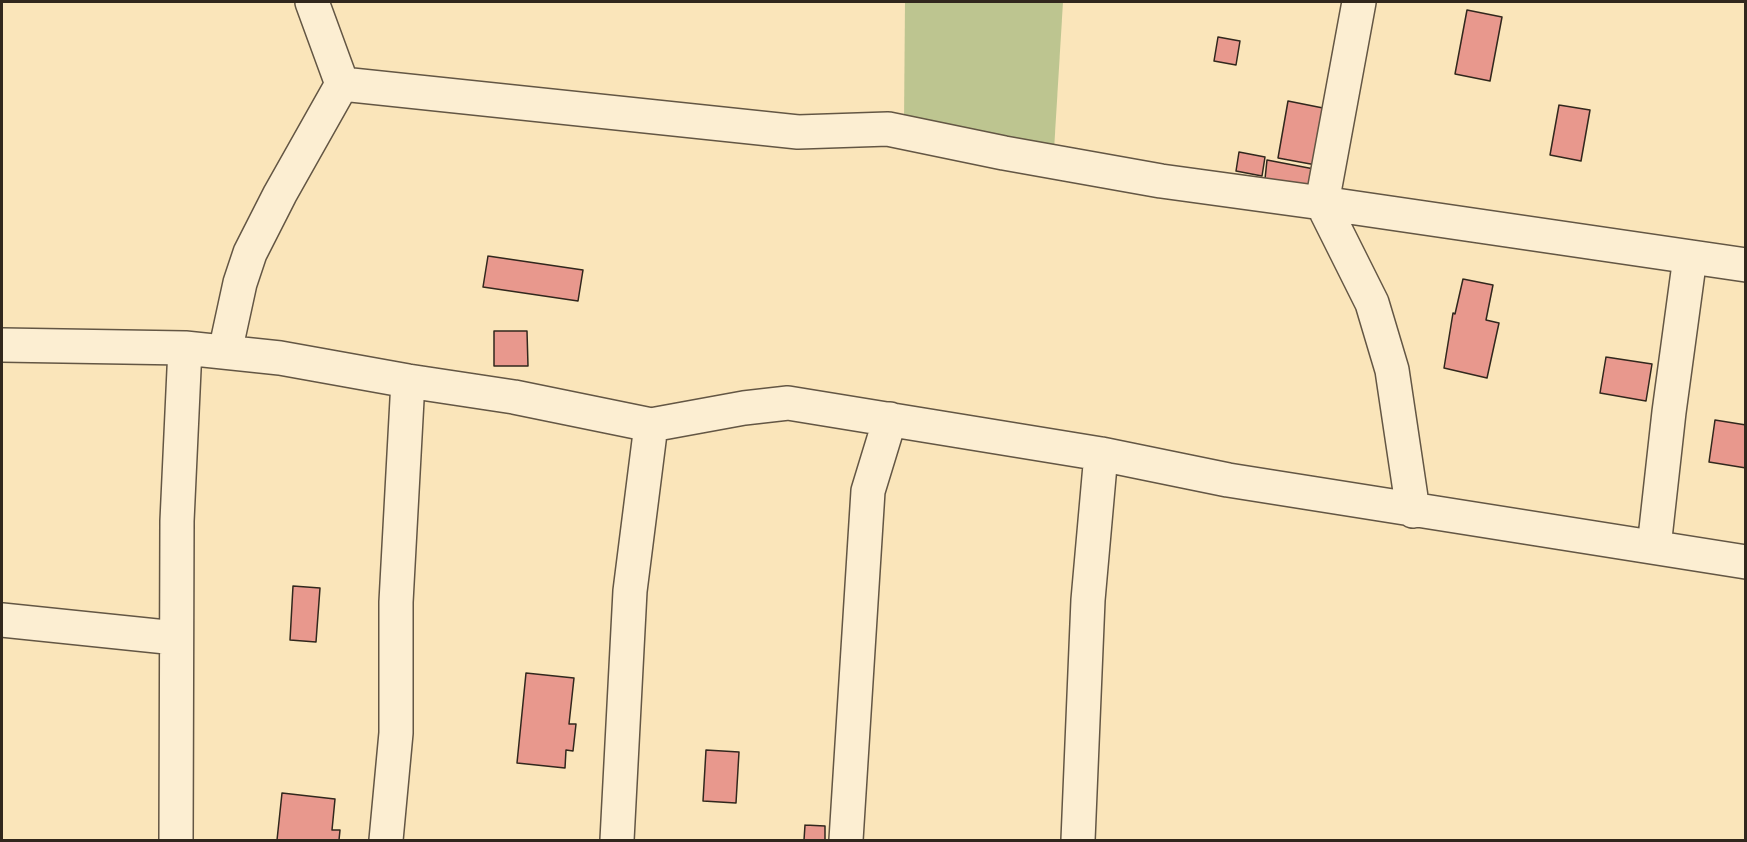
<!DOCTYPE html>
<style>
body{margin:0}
#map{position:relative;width:1747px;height:842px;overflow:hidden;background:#fae5ba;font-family:"Libre Caslon Text",serif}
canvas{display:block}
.frame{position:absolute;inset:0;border:3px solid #31271d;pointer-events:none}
</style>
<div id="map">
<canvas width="1747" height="842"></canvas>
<div class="frame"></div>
</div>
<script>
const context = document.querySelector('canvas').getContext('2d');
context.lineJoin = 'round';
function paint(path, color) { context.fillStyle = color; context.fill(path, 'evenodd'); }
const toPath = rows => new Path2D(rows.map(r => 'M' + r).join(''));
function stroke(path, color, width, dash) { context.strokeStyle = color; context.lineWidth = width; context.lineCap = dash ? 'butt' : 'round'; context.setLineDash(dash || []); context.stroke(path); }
paint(toPath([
 [905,2,1063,2,1054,150,904,123]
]), '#bdc590');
const building = toPath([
 [1467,10,1502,17,1490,81,1455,74,1467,10],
 [1218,37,1240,41,1236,65,1214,61,1218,37],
 [1288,101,1323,108,1316,165,1278,158,1288,101],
 [1559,105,1590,110,1581,161,1550,155,1559,105],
 [1239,152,1265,157,1262,176,1236,171,1239,152],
 [1267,160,1314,169,1311,187,1265,179,1267,160],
 [488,256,583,270,578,301,483,287,488,256],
 [1463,279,1493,285,1486,320,1499,323,1487,378,1444,368,1453,313,1455,314,1463,279],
 [494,331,527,331,528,366,494,366,494,331],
 [1606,357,1652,364,1646,401,1600,393,1606,357],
 [1715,420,1746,425,1746,468,1709,462,1715,420],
 [293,586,320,588,316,642,290,640,293,586],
 [526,673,574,678,569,724,576,724,573,751,566,750,565,768,517,763,526,673],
 [706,750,739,752,736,803,703,801,706,750],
 [282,793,335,799,332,830,340,830,339,840,277,840,282,793],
 [805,825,825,826,825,840,804,840,805,825]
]);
paint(building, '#e8988d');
stroke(building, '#31271d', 1.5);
const minor = toPath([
 [1359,2,1322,203,1372,303,1392,370,1413,511],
 [342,84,798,132,888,129,1004,153,1161,181,1322,203,1746,265],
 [2,345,185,348,280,358,408,381,514,397,651,425,744,408,788,403,1101,454,1228,480,1746,562],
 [225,352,240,283,250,253,280,194,342,84,312,2],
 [1654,547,1669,412,1690,257],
 [2,620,176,638],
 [176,840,177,521,185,348],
 [386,840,396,733,396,602,408,381],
 [617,840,630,591,651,425],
 [846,840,868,491,890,419],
 [1078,840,1088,600,1101,454]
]);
stroke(minor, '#635644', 36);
stroke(minor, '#fceed2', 33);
</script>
